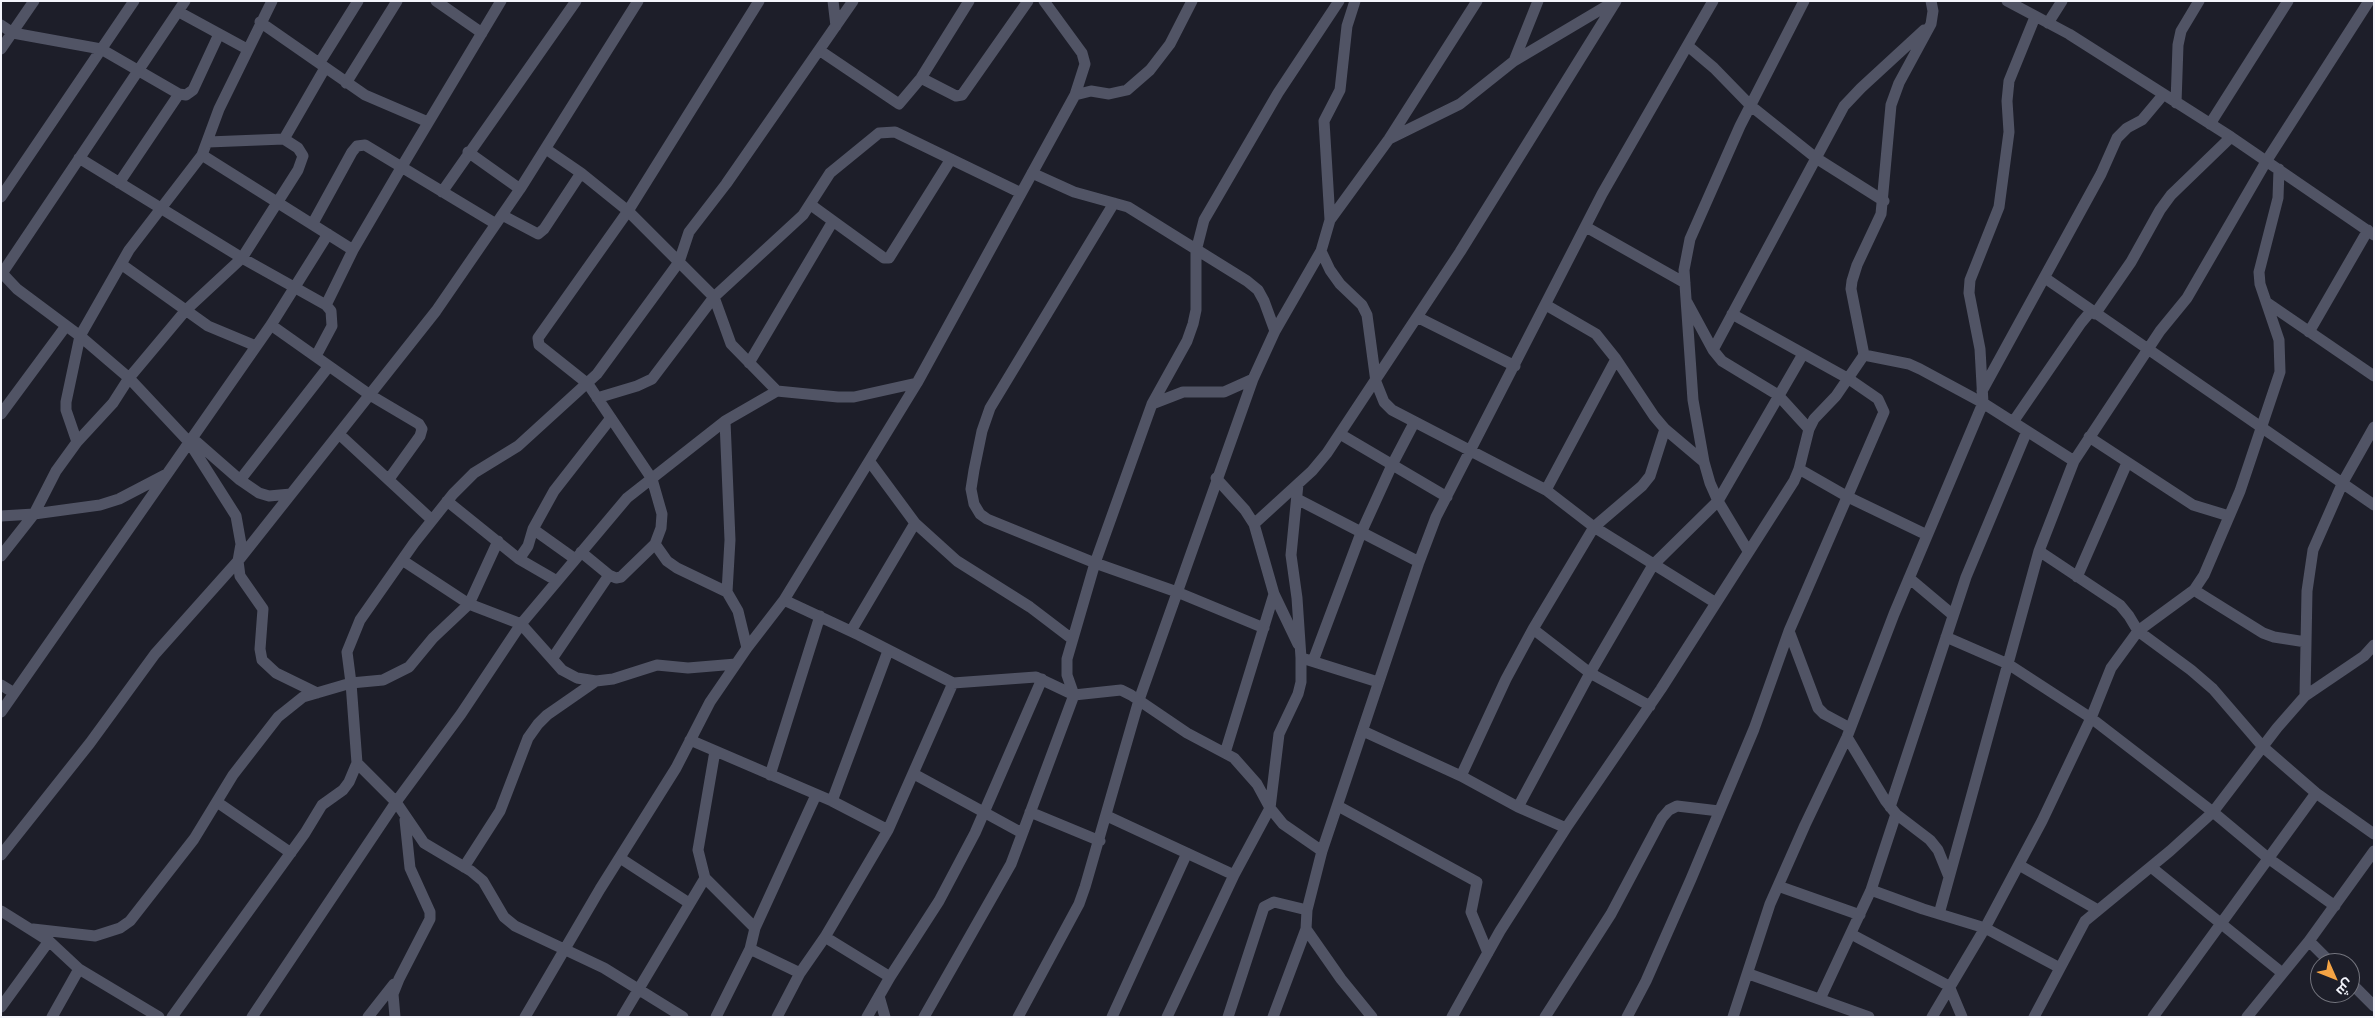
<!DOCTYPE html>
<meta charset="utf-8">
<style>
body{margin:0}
#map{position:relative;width:2375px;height:1018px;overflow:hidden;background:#1d1e29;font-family:"Crimson Pro",Cairo,serif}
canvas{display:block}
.frame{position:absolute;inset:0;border:2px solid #f3f4fb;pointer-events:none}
.north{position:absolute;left:2310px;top:953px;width:50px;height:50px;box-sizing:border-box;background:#1d1e29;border:1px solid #73747d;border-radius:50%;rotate:134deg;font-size:14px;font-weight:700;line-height:20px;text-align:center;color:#f3f4fb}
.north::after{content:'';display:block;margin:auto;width:18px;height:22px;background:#f4a344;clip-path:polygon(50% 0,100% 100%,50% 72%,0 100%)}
</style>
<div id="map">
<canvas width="2375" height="1018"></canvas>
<div class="frame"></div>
<div class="north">ش</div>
</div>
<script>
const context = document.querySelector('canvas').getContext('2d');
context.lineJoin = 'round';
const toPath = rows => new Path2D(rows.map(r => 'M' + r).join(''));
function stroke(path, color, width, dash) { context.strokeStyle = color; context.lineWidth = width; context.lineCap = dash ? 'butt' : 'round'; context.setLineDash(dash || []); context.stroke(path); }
stroke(toPath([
 [436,1,482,33],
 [833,1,836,26],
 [2007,1,2069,34,2231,137,2374,235],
 [179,12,247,49],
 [260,22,365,95,428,122],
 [2048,23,2062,1],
 [1,25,13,33,101,49,179,94,186,95,193,90,219,34],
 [1688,46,1714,68,1751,106,1816,158,1884,201],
 [1,49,34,1],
 [819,50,899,104,921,78,969,1],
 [1514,61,1538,1],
 [320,62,358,1],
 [921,78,956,96,962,95,1028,1],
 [346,83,397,1],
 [1075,95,1091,91,1109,94,1127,90,1150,70,1170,44,1192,1],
 [2176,103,2178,45,2181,31,2199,1],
 [2210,124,2288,1],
 [1389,139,1460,104,1514,61,1615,1],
 [208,142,284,139],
 [546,149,581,173,628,211,714,297,731,344,777,391],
 [468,152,520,189],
 [202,155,353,250],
 [79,158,242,258,326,305,331,311,332,326,316,356],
 [1032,173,1074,192,1128,207,1247,281,1258,290,1264,301,1275,331],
 [119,183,179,94],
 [442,192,576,1],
 [1,197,134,1],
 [1114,203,990,408,982,431,974,470,971,489,974,504,980,514,987,519,1095,563,1177,592,1264,628],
 [811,205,884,258,889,258,951,159],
 [502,215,538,234,544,229,581,173],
 [1330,220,1324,121,1340,90,1347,26,1355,1],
 [313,223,352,152,357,146,365,145,496,224],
 [1586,227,1685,283],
 [1321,251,1330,270,1340,284,1362,305,1367,315,1376,382,1384,402,1392,410,1546,490,1594,527,1716,603],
 [121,264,208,326,256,346],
 [1,272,17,289,80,336,129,378,189,442,236,516,241,544,238,561,240,576,263,609,260,649,262,660,276,673,317,693],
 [1,275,185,1],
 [2045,278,2374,505],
 [1687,302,1713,350,1722,361,1778,395,1809,429],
 [2266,302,2374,376],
 [326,305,353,250,401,168,501,1],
 [1546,305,1596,334,1616,359,1654,416,1665,429,1704,462],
 [2095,314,2131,262,2160,210,2171,195,2231,137],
 [1417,317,1515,366],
 [271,325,370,395,419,424,422,429,420,436,389,479],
 [2309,332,2368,230],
 [1713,350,1844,106,1861,88,1924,30],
 [1864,355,1909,364,1920,369,1983,403,2074,461],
 [749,363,833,221],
 [1982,391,2101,174,2117,138,2127,128,2142,120,2163,95],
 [597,398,637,386,652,379,714,297,803,215,830,173,879,133,895,132,1021,193],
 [1152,404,1183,392,1224,392,1253,379],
 [1,414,66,326],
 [725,421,730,540,727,592],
 [2013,422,2081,323,2091,311],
 [339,434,432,520],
 [1340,434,1447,497],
 [2089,437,2193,505,2229,516],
 [192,438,240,480,259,493,269,496,291,494],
 [77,442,66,410,66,402,80,336,129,250,202,155,219,109,272,1],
 [870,462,915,523,957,561,1030,607,1072,639],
 [1799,469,1848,497,1927,535],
 [1216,478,1245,510,1254,524,1274,594,1298,644],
 [240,480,329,366],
 [1546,490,1616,359],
 [1297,499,1419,562],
 [447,501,519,559,557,581],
 [1,516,34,514,100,505,119,499,165,475],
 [1254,524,1312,471,1327,453,1460,252,1616,1],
 [533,529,575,559],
 [655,544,667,561,677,568,727,592,738,611,747,648],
 [1748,551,1718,501,1710,483,1704,462,1693,400,1684,270,1690,239,1740,126,1804,1],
 [2039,551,2120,605,2129,616,2138,631,2191,670,2213,689,2263,747,2316,793,2374,834],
 [581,552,609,575,616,578,621,577,655,544,661,528,662,514,652,479,588,384,539,345,538,338,628,211,759,1],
 [1,556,34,514,56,471,77,442,113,403,129,378,186,310,242,258,298,170,303,156,298,148,284,139,325,68],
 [519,559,528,546,533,529,554,491,611,418],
 [402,560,469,604,521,624,562,670,577,678,596,681,613,679,657,665,688,668,736,664],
 [2077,577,2127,463],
 [1909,578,1953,615],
 [2194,590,2263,633,2274,637,2306,642],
 [784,600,859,635,953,683,1036,677,1074,695,1121,690,1131,695,1187,733,1234,758,1257,784,1270,808,1283,824,1322,851],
 [1533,629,1590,673,1650,706],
 [851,631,915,523],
 [1789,631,1818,708,1824,714,1850,728],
 [1946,637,2008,664,2091,718,2213,812,2268,858,2335,906],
 [552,659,609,575],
 [1305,659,1378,682],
 [1313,661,1361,533,1392,465,1414,423],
 [1,685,14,693],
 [2305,696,2307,591,2313,550,2343,482,2374,427],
 [1,712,271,325,328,234],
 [1363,731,1461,776,1518,807,1566,828],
 [1847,737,1885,800,1896,814,1930,840,1938,850,1949,877],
 [690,740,832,801,888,830],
 [715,751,698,850,705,878,755,928],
 [1225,753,1274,594],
 [357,763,396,802,424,843,471,871,483,881,504,917,515,926,604,968,683,1017],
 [914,774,1022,833],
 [770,775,820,616],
 [1461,776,1506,679,1533,629,1594,527,1642,486,1650,476,1665,429],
 [832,801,888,651],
 [217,802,291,853],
 [1338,806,1477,882,1471,912,1488,953],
 [1518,807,1590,673,1653,565,1718,501,1803,354],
 [1890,807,1966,577,2027,431],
 [1030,812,1100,841],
 [1107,816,1234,875],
 [1,855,90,743,155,654,238,561,436,311,520,189,638,1],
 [620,858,689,903],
 [2019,865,2098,910],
 [464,867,500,811,528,738,538,724,547,715,596,681],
 [2151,867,2281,972],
 [1778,886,1860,915],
 [1871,890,1923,909,1985,928,2060,968],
 [1,911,49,941,79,969,159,1017],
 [1939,914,2039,551,2074,461,2160,331,2187,298,2267,160,2369,1],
 [33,929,95,936,120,928,130,921,194,839,233,775,278,717,303,697,351,683,383,680,409,667,433,638,469,604,498,541],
 [1306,929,1341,979,1372,1017],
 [1851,934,1949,986,1962,1017],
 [825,937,890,977],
 [2309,941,2331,963],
 [750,949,800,973],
 [1749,974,1869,1017],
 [2350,982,2374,1006],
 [879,996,885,1017],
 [1820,999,1871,890,1896,814],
 [1,1007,49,941],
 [52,1017,79,969],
 [172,1017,305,833,322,805,343,790,349,782,357,763,351,683,347,652,360,620,414,543,453,494,474,473,518,446,597,374,679,262,689,232,726,184,853,1],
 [252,1017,396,802,461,714,521,624,627,498,725,421,777,391,838,397,854,397,917,383],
 [368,1017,394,984],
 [395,1017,393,994,399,979,430,919,430,912,410,868,405,820],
 [525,1017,600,889,676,768,710,702,747,648,784,600,917,383,1075,95,1085,64,1082,53,1044,1],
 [622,1017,705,878],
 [716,1017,750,949,755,928,816,795],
 [777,1017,800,973,825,937,888,830,953,683],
 [867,1017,890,977,939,901,975,833,1042,679],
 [924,1017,1011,864,1074,695,1067,675,1067,659,1095,563,1152,404,1187,341,1193,324,1196,310,1196,251,1204,220,1278,93,1339,1],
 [1018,1017,1079,904,1085,887,1139,700,1253,379,1275,331,1321,251,1330,220,1389,139,1477,1],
 [1112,1017,1187,853],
 [1167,1017,1234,875,1270,808,1279,734,1298,694,1301,682,1301,658,1297,598,1291,555,1298,484],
 [1228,1017,1264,907,1274,902,1307,910],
 [1273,1017,1306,929,1307,910,1322,851,1419,562,1436,517,1602,194,1713,1],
 [1452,1017,1500,931,1566,828,1661,689,1794,481,1799,469,1809,429,1814,419,1836,396,1864,355,1851,289,1852,281,1857,265,1881,214,1891,105,1899,83,1931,24,1933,11,1931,1],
 [1545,1017,1611,914,1662,818,1669,810,1677,806,1719,811],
 [1627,1017,1646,981,1691,879,1754,729,1789,631,1884,412,1878,399,1849,379,1732,314],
 [1733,1017,1770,904,1805,825,1847,737,1894,614,1983,403,1980,349,1969,293,1970,280,1999,207,2009,132,2007,101,2009,81,2035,17],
 [1932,1017,1985,928,2042,821,2091,718,2111,668,2138,631,2194,590,2204,575,2240,491,2280,372,2279,340,2260,284,2259,272,2278,198,2279,169],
 [2034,1017,2085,921,2170,851,2213,812,2277,728,2305,696,2364,656,2374,645],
 [2153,1017,2316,793],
 [2247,1017,2309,941,2374,851]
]), '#515465', 11);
</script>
